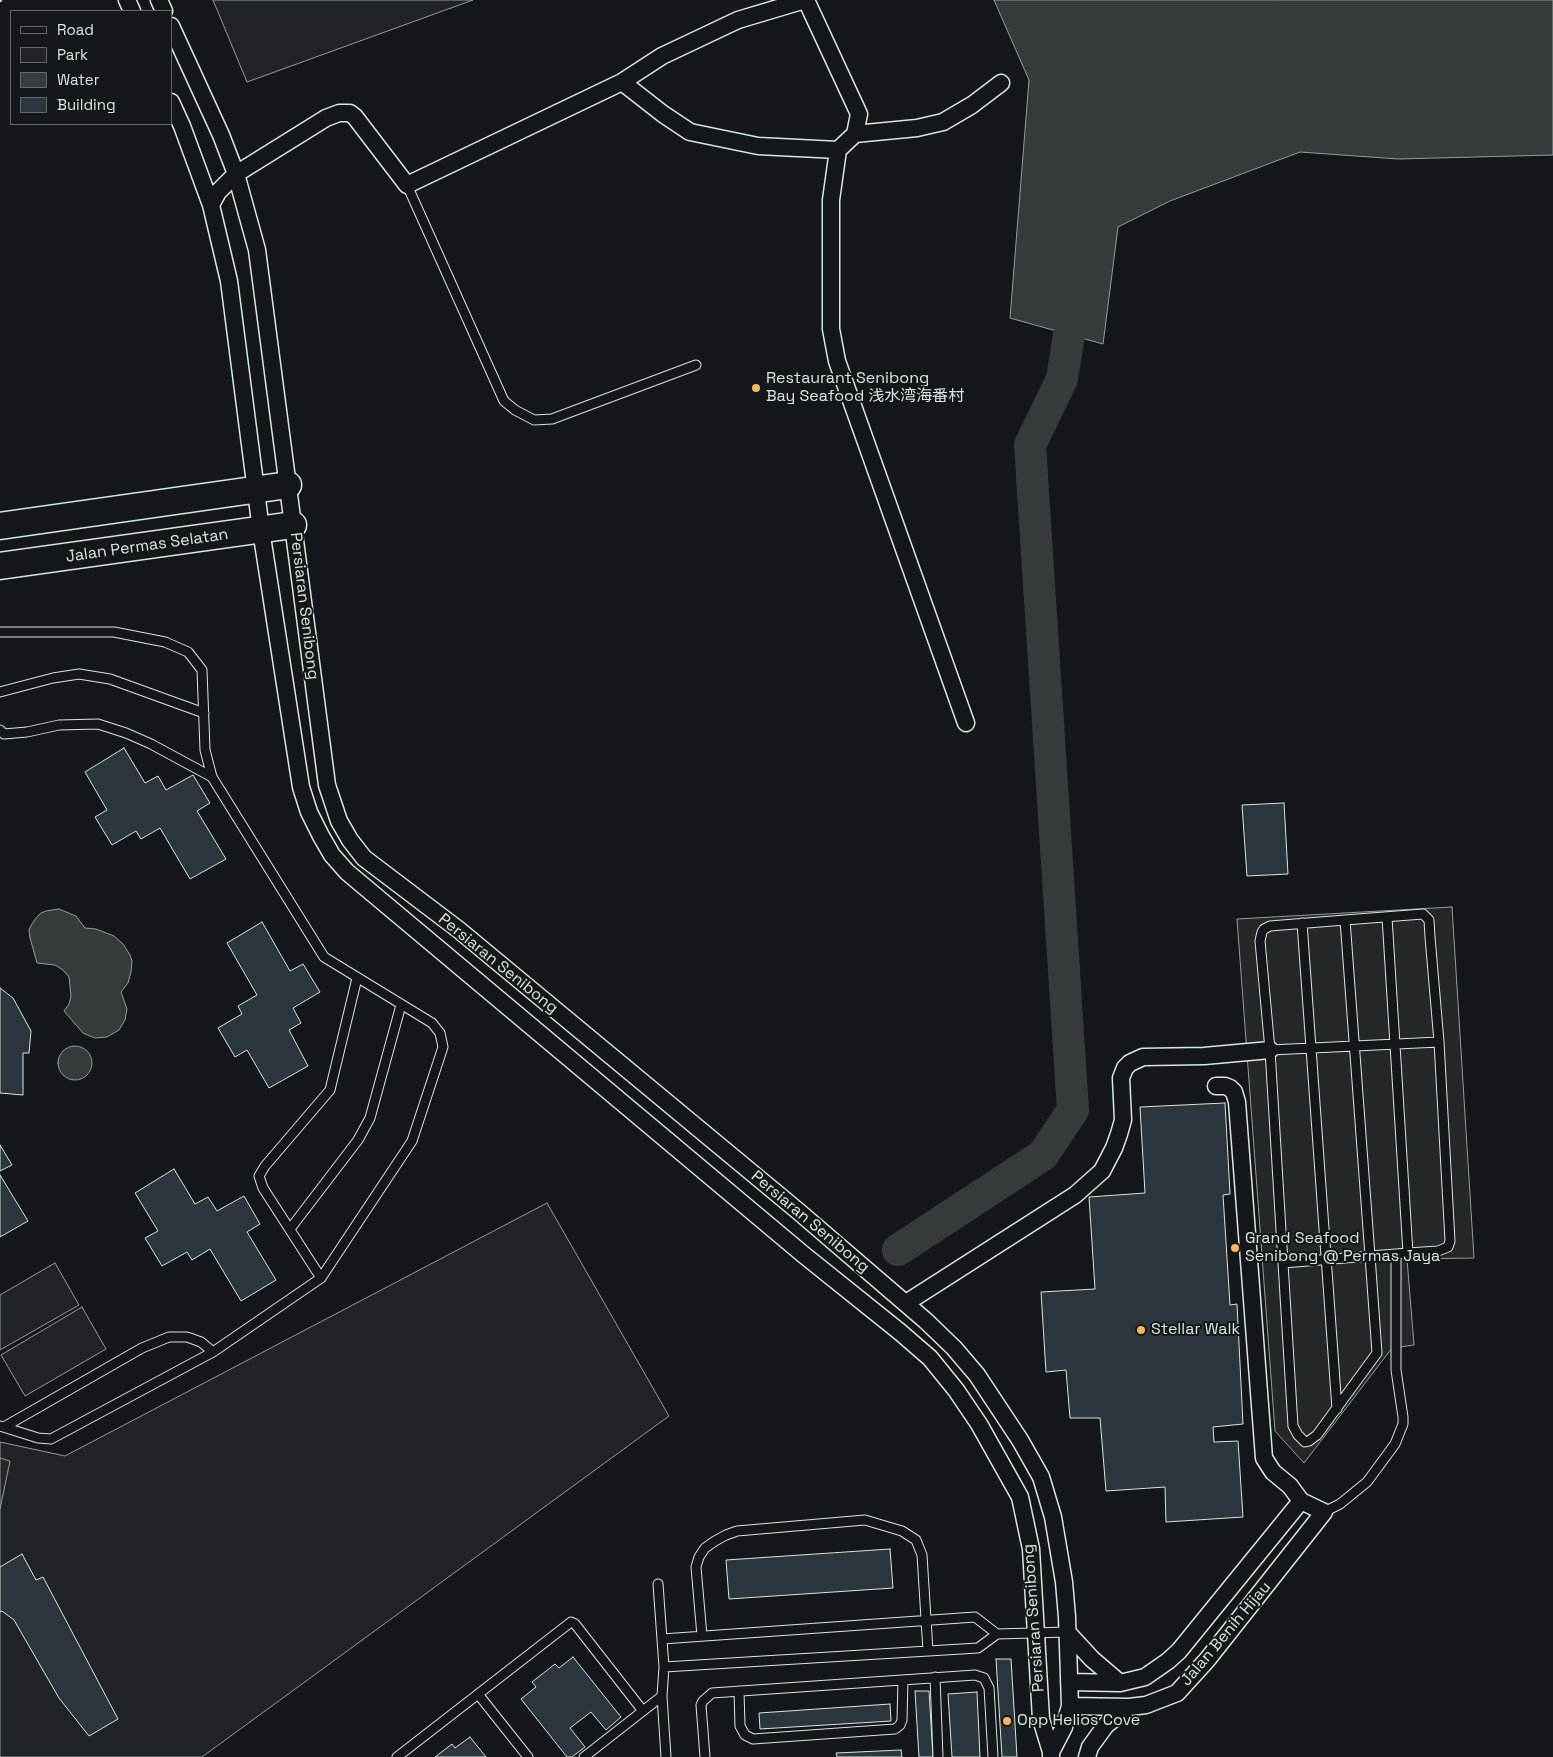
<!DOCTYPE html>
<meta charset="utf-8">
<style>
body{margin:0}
#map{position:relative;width:1553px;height:1757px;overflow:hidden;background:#14181c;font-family:"Space Grotesk",sans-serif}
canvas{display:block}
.legend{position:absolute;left:10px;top:10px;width:162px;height:115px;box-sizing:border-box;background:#14181c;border:1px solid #626a69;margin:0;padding:6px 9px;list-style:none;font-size:15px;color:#d8e6dc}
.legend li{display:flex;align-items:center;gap:10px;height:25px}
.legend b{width:25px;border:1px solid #626a69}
</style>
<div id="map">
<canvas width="1553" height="1757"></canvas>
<ul class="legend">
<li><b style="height:6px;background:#14181c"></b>Road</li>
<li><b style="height:14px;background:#202428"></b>Park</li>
<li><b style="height:14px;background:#363b3e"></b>Water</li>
<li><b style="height:14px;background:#2c363c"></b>Building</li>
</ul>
</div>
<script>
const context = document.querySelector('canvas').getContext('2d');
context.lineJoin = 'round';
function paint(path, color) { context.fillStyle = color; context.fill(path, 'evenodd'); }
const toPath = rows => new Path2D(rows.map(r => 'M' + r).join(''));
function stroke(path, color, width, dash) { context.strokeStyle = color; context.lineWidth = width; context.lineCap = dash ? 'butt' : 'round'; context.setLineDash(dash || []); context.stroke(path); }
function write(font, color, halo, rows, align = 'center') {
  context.font = font + ' "Space Grotesk","Noto Sans SC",sans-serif'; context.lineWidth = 4; context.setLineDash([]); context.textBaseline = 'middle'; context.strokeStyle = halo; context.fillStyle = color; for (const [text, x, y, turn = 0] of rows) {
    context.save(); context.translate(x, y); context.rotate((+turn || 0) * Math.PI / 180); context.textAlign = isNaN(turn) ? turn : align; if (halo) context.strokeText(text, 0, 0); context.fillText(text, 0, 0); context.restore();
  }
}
const green = toPath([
 [213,0,473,0,247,82,213,0],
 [547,1203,669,1416,202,1757,0,1757,0,1442,65,1456,547,1203],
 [55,1263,79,1305,0,1350,0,1295,55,1263],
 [82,1307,106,1349,25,1396,1,1355,82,1307]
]);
paint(green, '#202428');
stroke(green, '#939e99', 1);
const parking = toPath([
 [1452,907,1474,1258,1407,1259,1414,1345,1392,1348,1304,1463,1275,1431,1237,919,1452,907],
 [0,1458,10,1461,0,1509,0,1458]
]);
paint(parking, '#24282b');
stroke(parking, '#939e99', 1);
const water = toPath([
 [994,0,1553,0,1553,155,1398,159,1300,152,1170,201,1118,227,1103,344,1010,318,1029,80,994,0],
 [59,909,76,916,85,928,96,929,114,936,123,944,130,955,132,961,131,972,128,983,121,992,127,1009,125,1020,119,1030,107,1037,95,1038,83,1033,64,1011,69,1004,71,996,69,977,63,970,55,965,37,963,30,938,29,930,32,924,36,918,41,913,46,911,59,909],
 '58 1063a17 17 0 1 1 34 0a17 17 0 1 1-34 0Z'
]);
paint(water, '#363b3e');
stroke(water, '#939e99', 1);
stroke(toPath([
 [898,1250,1043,1155,1073,1110,1030,445,1062,379,1069,335]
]), '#363b3e', 32);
const building = toPath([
 [124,748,145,783,158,776,166,790,193,775,210,803,197,811,226,859,190,879,160,828,141,839,136,831,112,845,95,817,107,810,85,772,124,748],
 [1284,803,1288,874,1247,876,1242,805,1284,803],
 [262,922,290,971,303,964,320,992,293,1008,301,1023,289,1030,308,1066,269,1088,247,1050,235,1057,218,1028,242,1014,238,1006,257,995,227,943,262,922],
 [0,988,13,998,31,1031,29,1053,23,1053,23,1095,0,1093,0,988],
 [1225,1103,1230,1194,1223,1195,1230,1305,1237,1304,1243,1424,1213,1427,1214,1442,1238,1441,1243,1517,1166,1522,1165,1487,1106,1491,1100,1418,1070,1418,1066,1370,1046,1372,1041,1292,1095,1289,1089,1197,1145,1193,1140,1107,1225,1103],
 [0,1145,12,1165,0,1171,0,1145],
 [174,1169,195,1204,208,1197,217,1211,244,1196,260,1224,247,1232,276,1280,241,1301,210,1249,192,1260,187,1252,162,1266,145,1238,158,1231,135,1193,174,1169],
 [0,1175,28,1221,0,1237,0,1175],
 [890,1549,893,1588,729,1599,726,1560,890,1549],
 [22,1554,36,1580,43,1577,118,1719,89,1736,59,1698,14,1620,2,1611,0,1612,0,1567,22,1554],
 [573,1657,621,1717,606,1730,591,1712,570,1728,585,1747,572,1757,567,1757,521,1699,536,1687,532,1682,555,1664,559,1668,573,1657],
 [996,1659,1011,1659,1017,1757,1002,1757,996,1659],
 [915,1691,929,1691,933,1757,919,1757,915,1691],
 [977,1692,980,1757,952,1757,948,1694,977,1692],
 [890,1704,891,1721,760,1729,759,1713,890,1704],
 [470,1737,486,1757,435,1757,452,1744,455,1748,470,1737],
 [901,1750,902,1757,837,1757,836,1753,901,1750]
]);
paint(building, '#2c363c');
stroke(building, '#d8e6dc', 1);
const lane = toPath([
 [407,185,504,401,515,410,534,420,552,419,696,365],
 [0,632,114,632,165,642,188,652,202,670,205,750,212,777,324,957,432,1023,440,1033,443,1047,412,1141,321,1278,213,1352,51,1439,38,1438,0,1426],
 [0,692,53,678,79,674,110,679,204,713],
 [0,730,4,734,27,732,59,725,98,724,126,733,151,744,212,777],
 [1387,917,1408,1253],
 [1302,923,1337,1409],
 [1270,1050,1439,1042],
 [290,1229,358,1140,370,1118,401,1005],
 [1283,1263,1370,1256,1396,1254,1408,1253,1438,1251,1448,1247,1450,1241,1439,1042,1430,937,1429,920,1423,914,1345,920,1270,926,1264,929,1262,932,1260,941,1270,1050,1283,1263,1293,1426,1298,1435,1305,1442,1309,1441,1317,1435,1377,1353,1370,1256,1345,920],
 [321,1278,263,1188,259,1176,265,1166,330,1090,357,978],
 [4,1427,142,1348,169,1337,187,1337,201,1342,213,1352],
 [1324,1512,1340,1504,1367,1482,1395,1444,1403,1424,1403,1417,1396,1370,1396,1254],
 [658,1584,664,1667,662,1696,666,1757],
 [702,1636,696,1567,699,1557,705,1548,715,1541,726,1535,737,1531,865,1520,902,1531,916,1540,922,1555,928,1651],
 [662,1639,975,1617,997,1634],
 [664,1667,978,1648,997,1634,1067,1632],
 [935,1677,938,1757],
 [739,1691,740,1726,745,1735,753,1739,895,1729,900,1725,902,1720,903,1680],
 [478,1694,528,1757],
 [397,1757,571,1622,575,1624,643,1711],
 [584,1757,662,1696],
 [705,1757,701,1705,703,1701,712,1693,975,1675,984,1678,989,1688,993,1757]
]);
const street = toPath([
 [127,0,132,11],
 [159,0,164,11],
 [806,0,859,114,855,134,838,150,831,200,831,329,837,361,966,723],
 [171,26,221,135,236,174,257,250,327,785,339,821,350,840,364,858,459,930,798,1211,926,1321,954,1348,977,1375,1020,1440,1041,1477,1053,1517,1064,1582,1067,1617,1070,1706,1064,1727,1051,1752],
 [622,82,663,114,690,132,758,146,838,150],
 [171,102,182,126,211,205,229,281,261,530,301,787,309,812,321,836,332,855,347,872,804,1255,900,1332,930,1358,956,1390,979,1424,1020,1497,1031,1549,1041,1719,1051,1752,1051,1757],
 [855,134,917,128,943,122,972,105,1001,83],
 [211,205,218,192,236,174,326,118,339,113,350,113,355,117,407,185,622,82,662,56,738,20,805,0],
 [906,1303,1075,1195,1102,1171,1114,1148,1119,1134,1123,1120,1121,1078,1125,1068,1130,1063,1143,1057,1204,1056,1270,1050],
 [1067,1632,1092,1659,1120,1683],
 [1069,1682,1120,1683,1145,1677,1168,1661,1179,1651,1301,1501],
 [1070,1706,1129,1707,1146,1705,1177,1693,1207,1660,1324,1512,1301,1501,1290,1486,1273,1472,1264,1458,1237,1102,1234,1092,1230,1088,1225,1086,1216,1086],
 [1087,1757,1090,1747,1106,1725,1129,1707]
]);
const primary = toPath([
 [0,526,288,485],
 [0,566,293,525]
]);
stroke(lane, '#d8e6dc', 11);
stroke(street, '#d8e6dc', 19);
stroke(primary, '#d8e6dc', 29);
stroke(lane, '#14181c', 9);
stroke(street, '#14181c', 16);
stroke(primary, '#14181c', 26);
stroke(toPath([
 [0,1,1,0]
]), '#d8e6dc', 2.5);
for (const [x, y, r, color] of [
 [756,388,5,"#ffb74d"],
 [1235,1248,5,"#ffb74d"],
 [1141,1330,5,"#ffb74d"],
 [1007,1721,5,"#ffb74d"]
]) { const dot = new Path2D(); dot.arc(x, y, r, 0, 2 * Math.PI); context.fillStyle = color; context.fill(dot); stroke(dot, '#14181c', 2); }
write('16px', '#d8e6dc', '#14181c', [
 ["Restaurant Senibong",766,379],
 ["Bay Seafood 浅水湾海番村",766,397],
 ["Grand Seafood",1245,1239],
 ["Senibong @ Permas Jaya",1245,1257],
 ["Stellar Walk",1151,1330],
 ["Opp Helios Cove",1017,1721]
], 'left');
write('16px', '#d8e6dc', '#14181c', [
 ["Jalan Permas Selatan",147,546,-8],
 ["Persiaran Senibong",304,606,83],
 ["Persiaran Senibong",498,964,39],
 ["Persiaran Senibong",810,1222,40],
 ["Persiaran Senibong",1034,1618,-94],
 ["Jalan Benih Hijau",1226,1634,-50]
]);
</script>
